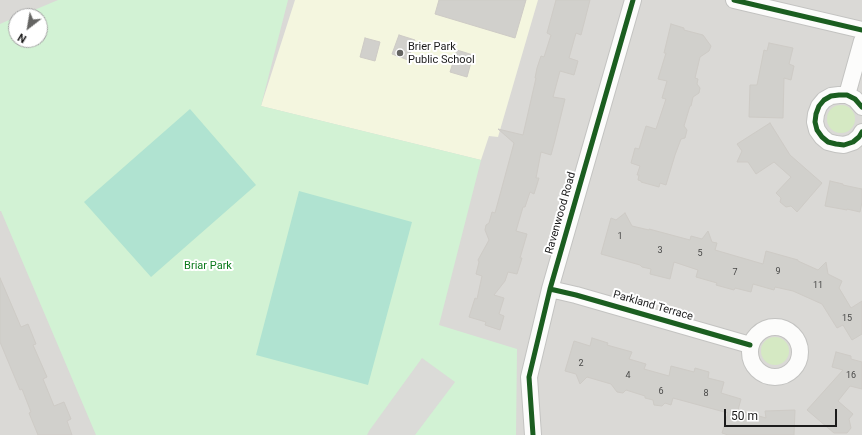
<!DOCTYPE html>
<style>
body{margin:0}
#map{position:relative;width:862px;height:435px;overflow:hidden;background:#ebeae5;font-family:Roboto,sans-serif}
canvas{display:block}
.north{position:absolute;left:8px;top:8px;width:40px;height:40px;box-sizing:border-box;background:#fff;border:1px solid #a4a4a4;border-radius:50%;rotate:211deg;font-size:11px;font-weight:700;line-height:16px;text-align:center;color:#1c1c1c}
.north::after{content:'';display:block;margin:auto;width:14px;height:18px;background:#646462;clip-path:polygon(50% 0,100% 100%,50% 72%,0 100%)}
.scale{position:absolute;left:724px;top:409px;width:113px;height:18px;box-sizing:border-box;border:2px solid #1c1c1c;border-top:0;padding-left:5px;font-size:12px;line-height:14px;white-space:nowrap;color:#1c1c1c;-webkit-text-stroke:3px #fff;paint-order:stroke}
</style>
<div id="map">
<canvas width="862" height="435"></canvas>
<div class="north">N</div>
<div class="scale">50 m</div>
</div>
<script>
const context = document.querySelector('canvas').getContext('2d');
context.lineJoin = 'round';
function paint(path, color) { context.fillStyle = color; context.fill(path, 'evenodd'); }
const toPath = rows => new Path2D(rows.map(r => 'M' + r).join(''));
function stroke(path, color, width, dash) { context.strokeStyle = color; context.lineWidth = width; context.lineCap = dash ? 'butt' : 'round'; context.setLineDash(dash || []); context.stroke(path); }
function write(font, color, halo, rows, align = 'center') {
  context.font = font + ' Roboto,sans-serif'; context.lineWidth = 4; context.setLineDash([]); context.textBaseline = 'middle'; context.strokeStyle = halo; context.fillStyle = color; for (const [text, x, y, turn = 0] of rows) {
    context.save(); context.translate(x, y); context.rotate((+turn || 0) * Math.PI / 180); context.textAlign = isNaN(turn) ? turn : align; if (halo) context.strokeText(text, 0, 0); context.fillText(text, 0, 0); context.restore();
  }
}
paint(toPath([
 [0,0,862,0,862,435,0,435],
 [16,16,40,16,40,40,16,40]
]), '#dad9d6');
paint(toPath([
 [295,0,538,0,498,137,489,136,481,160,261,106]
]), '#f4f6df');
paint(toPath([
 '827 119a14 14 0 1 1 28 0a14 14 0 1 1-28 0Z',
 '761 351a14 14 0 1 1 28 0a14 14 0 1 1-28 0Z'
]), '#d5e9c3');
paint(toPath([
 [58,0,288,0,261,106,481,160,439,325,517,349,516,435,96,435,1,211,0,211,0,24,16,17,16,40,40,40,40,16,20,16]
]), '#d2f2d4');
paint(toPath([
 [190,109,256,185,151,277,84,202],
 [299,191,412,222,368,385,256,355]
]), '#b0e3d1');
paint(toPath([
 [422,358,455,382,415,435,367,435,369,431]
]), '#dbdbd8');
const building = toPath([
 [439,0,526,0,515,38,435,14,439,0],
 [556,0,590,0,581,35,576,33,569,58,578,61,574,75,560,71,553,97,565,99,555,140,551,155,541,152,536,178,539,178,534,194,530,192,525,207,523,207,516,231,527,234,520,258,522,258,517,274,508,272,505,281,494,295,504,298,499,314,504,316,500,330,485,325,486,322,469,317,475,298,477,299,482,276,476,274,479,262,478,260,489,240,485,230,486,225,489,223,492,212,495,213,514,143,498,129,523,135,536,78,535,78,537,68,541,56,544,57,551,35,547,33,556,0],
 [671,24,684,28,684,30,703,35,711,46,709,51,700,57,695,78,698,79,697,84,700,88,699,93,693,97,691,106,690,106,684,126,687,130,685,138,681,139,675,155,666,185,660,183,659,187,641,182,641,181,638,180,639,175,637,175,640,166,631,163,635,148,639,149,646,126,656,129,666,99,662,98,667,81,658,79,666,53,664,53,671,24],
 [399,35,415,40,408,60,392,54,399,35],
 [365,38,380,42,375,61,360,57,365,38],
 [769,43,793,48,789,64,794,66,791,80,784,78,783,118,749,117,750,85,757,85,764,50,767,51,769,43],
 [457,50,473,55,467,77,450,72,457,50],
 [770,123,790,155,822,183,797,212,791,206,786,207,780,202,781,198,776,193,791,177,774,162,756,174,748,162,737,162,742,151,737,144,770,123],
 [830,181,843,184,843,185,862,189,862,202,860,212,847,209,847,210,825,206,830,181],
 [625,213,632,226,649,230,649,229,690,240,691,236,702,239,708,231,712,242,717,243,715,250,763,264,766,251,798,260,798,261,818,270,826,262,828,274,842,281,839,288,851,308,862,301,862,334,852,340,843,325,837,328,822,304,793,291,775,287,774,290,753,284,751,292,735,288,734,290,716,285,717,283,696,277,698,270,674,262,670,279,650,274,651,269,642,267,640,265,601,254,611,218,616,220,625,213],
 [0,278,21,327,28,324,36,344,33,345,47,377,43,379,54,406,64,402,71,419,67,421,72,435,38,435,29,413,31,412,22,389,20,390,0,342,0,278],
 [592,338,608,343,607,345,632,352,629,359,646,364,644,369,669,376,671,366,694,372,695,368,709,372,708,378,724,382,721,393,741,399,738,410,766,418,765,411,795,410,794,435,728,435,722,433,728,413,673,398,671,405,665,403,662,406,654,405,653,400,645,398,645,396,626,390,623,393,617,392,611,384,587,377,580,384,576,374,565,371,574,341,590,346,592,338],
 [836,352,851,356,851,359,862,362,862,389,850,386,838,401,853,414,849,419,851,428,847,433,834,433,807,410,843,370,832,367,836,352]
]);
paint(building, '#d1d0cc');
stroke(building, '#cecbc6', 1);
const minor = toPath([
 [734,0,862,30],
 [847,95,862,41],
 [862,107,855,99,847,95,839,95,831,96,824,100,819,106,816,114,815,122,817,130,822,137,828,142,836,144,844,145,853,142,859,137,862,132],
 [550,289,576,295,750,345],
 '750 352a25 25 0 1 1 50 0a25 25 0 1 1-50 0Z',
 [533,435,529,377,550,289,633,0]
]);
stroke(minor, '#c3c3c1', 18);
stroke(minor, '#fcfcfb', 16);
stroke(toPath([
 [734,0,862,30],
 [862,107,855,99,847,95,839,95,831,96,824,100,819,106,816,114,815,122,817,130,822,137,828,142,836,144,844,145,853,142,859,137,862,132],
 [550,289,576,295,750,345],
 [533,435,529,377,550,289,633,0]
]), '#1b5e20', 5);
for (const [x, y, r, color] of [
 [400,53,4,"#646462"]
]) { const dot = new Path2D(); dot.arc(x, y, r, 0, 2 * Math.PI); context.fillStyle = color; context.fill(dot); stroke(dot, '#fff', 1.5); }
write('9px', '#494948', null, [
 ["1",620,237],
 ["3",660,251],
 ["5",700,254],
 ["9",778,272],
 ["7",735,273],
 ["11",818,286],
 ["15",847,319],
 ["2",581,364],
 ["4",628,376],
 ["16",851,376],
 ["6",661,392],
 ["8",706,394]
]);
write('11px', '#1c1c1c', '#fff', [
 ["Brier Park",408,47],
 ["Public School",408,60]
], 'left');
write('11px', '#1c1c1c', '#fff', [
 ["Ravenwood Road",561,213,-74],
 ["Parkland Terrace",653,306,16]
]);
write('11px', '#0b7a1c', '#fff', [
 ["Briar Park",208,266]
]);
</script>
